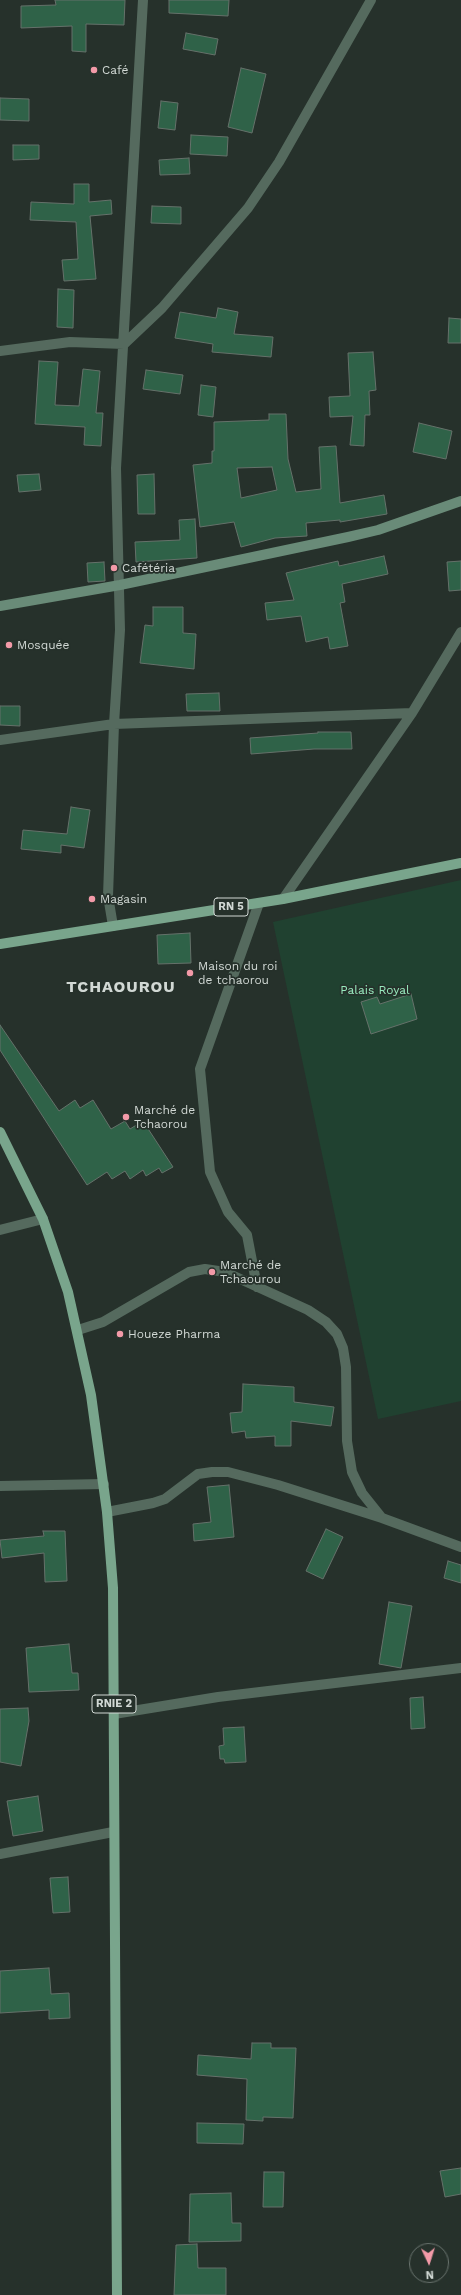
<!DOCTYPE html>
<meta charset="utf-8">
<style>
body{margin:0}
#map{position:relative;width:461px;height:2295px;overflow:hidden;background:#26312b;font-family:"Work Sans",sans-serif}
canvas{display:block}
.north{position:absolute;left:409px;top:2243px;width:40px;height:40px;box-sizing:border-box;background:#26312b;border:1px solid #6a746f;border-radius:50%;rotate:176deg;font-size:11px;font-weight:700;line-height:16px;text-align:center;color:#d1d8d4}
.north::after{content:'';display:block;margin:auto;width:14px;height:18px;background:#f39aa8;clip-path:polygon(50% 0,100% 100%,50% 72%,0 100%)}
</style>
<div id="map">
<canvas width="461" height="2295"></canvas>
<div class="north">N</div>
</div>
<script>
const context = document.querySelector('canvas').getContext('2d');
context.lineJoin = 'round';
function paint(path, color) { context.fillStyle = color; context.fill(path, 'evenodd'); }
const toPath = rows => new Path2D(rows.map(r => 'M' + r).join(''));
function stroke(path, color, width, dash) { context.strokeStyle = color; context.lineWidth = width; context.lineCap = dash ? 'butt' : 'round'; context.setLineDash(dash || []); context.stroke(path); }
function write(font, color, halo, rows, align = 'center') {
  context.font = font + ' "Work Sans",sans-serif'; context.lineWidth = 3.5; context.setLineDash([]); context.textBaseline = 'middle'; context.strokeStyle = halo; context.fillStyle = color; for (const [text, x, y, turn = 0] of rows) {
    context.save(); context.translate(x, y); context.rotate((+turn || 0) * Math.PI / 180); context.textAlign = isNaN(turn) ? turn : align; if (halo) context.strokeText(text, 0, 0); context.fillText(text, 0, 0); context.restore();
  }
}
paint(toPath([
 [461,880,461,1401,378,1419,273,922]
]), '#204130');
const building = toPath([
 [55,0,125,0,124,25,86,24,86,52,72,51,72,26,21,28,21,6,56,5,55,0],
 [169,0,229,0,228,16,169,13,169,0],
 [186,33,218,39,215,55,183,49,186,33],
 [241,68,266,74,252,133,228,127,241,68],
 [0,98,29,99,29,121,0,120,0,98],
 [161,101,178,103,175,130,158,128,161,101],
 [191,135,228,137,227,156,190,154,191,135],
 [13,145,39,145,39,159,13,160,13,145],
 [189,158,190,174,160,175,159,160,189,158],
 [74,184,89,184,89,202,111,200,112,214,90,216,96,279,64,281,62,260,78,259,76,222,30,220,31,202,74,204,74,184],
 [152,206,181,207,181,224,151,223,152,206],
 [58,289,74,290,73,328,57,327,58,289],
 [218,308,238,312,234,334,273,337,271,357,212,352,213,344,175,338,180,312,216,318,218,308],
 [449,318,461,319,461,343,448,343,449,318],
 [373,352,376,390,369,391,370,415,365,415,364,446,350,445,353,416,330,417,329,397,350,396,348,353,373,352],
 [39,361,58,362,55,405,79,406,83,369,100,371,96,413,103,413,101,446,84,445,85,427,35,424,39,361],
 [146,370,183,375,180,394,143,389,146,370],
 [201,385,216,387,213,417,198,415,201,385],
 [269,414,286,414,288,459,296,492,321,489,319,447,336,446,340,503,384,495,387,514,340,522,340,520,306,523,307,536,275,538,241,547,234,522,200,527,193,465,212,463,212,451,214,451,214,422,269,420,269,414],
 [272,467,277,490,241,498,237,468,272,467],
 [419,423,452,431,446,459,413,452,419,423],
 [39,474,41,490,19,492,17,475,39,474],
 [154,474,155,514,138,514,137,475,154,474],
 [195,519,197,558,136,562,135,542,180,540,179,520,195,519],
 [384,556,388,574,342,584,345,602,340,603,348,646,330,649,328,637,306,642,301,616,267,620,265,603,294,600,286,573,338,561,339,566,384,556],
 [461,561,461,590,449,591,447,562,461,561],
 [104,562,105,581,88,582,87,563,104,562],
 [153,607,183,607,183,633,196,634,194,669,140,663,145,625,153,626,153,607],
 [219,693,220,711,187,711,186,694,219,693],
 [0,706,20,706,20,726,0,725,0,706],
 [318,732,351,732,352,749,314,749,251,754,250,738,318,733,318,732],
 [71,807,90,810,84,848,61,845,61,853,21,849,23,830,67,834,71,807],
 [190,933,191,963,158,964,157,935,190,933],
 [411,994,417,1019,371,1034,361,1002,377,997,380,1004,411,994],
 [0,1025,59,1111,75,1100,80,1108,93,1100,111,1129,125,1121,130,1129,143,1121,173,1167,162,1173,159,1168,146,1176,143,1170,130,1179,125,1171,112,1179,107,1172,87,1185,0,1050,0,1025],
 [243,1384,294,1387,294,1402,334,1407,331,1426,291,1421,291,1446,275,1446,275,1436,246,1438,245,1431,232,1433,230,1413,242,1412,243,1384],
 [229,1485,234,1537,194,1541,193,1524,211,1522,207,1487,229,1485],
 [326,1529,343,1537,323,1579,306,1571,326,1529],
 [43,1531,65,1531,67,1581,45,1582,44,1553,2,1558,0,1540,44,1536,43,1531],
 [448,1561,461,1565,461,1583,444,1578,448,1561],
 [389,1602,412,1606,401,1668,379,1664,389,1602],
 [69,1644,72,1673,78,1673,79,1690,29,1692,26,1648,69,1644],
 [423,1697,425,1728,411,1729,410,1698,423,1697],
 [28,1708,29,1721,21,1766,0,1762,0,1709,28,1708],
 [244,1727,246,1762,225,1763,224,1759,220,1759,219,1746,224,1745,223,1728,244,1727],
 [38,1796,43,1831,13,1836,7,1801,38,1796],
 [68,1877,70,1912,53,1913,50,1878,68,1877],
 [49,1968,51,1994,69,1993,70,2018,49,2019,49,2010,0,2013,0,1971,49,1968],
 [252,2043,271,2043,271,2048,296,2048,293,2118,263,2117,263,2121,246,2120,247,2079,197,2075,198,2055,251,2059,252,2043],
 [197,2123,244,2124,243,2144,197,2143,197,2123],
 [461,2168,461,2194,445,2197,440,2171,461,2168],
 [264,2172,284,2172,283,2207,263,2207,264,2172],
 [231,2193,232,2223,241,2223,241,2241,189,2242,190,2194,231,2193],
 [197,2244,198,2268,226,2268,226,2295,174,2295,176,2245,197,2244]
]);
paint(building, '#2f6248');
stroke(building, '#65716a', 1);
stroke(toPath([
 [0,351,70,342,124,344,162,308,248,208,279,162,371,0],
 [0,740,114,724,412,713],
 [283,899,412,713,461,632],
 [113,926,108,896,114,724,120,630,116,468,143,0],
 [0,1230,43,1219],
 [257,1287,247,1235,228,1212,210,1172,200,1069,259,903],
 [78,1330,103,1322,189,1272,205,1269,225,1272,308,1310,326,1322,337,1334,343,1348,346,1367,347,1441,352,1472,362,1493,382,1518],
 [0,1486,104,1484],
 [107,1512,153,1503,165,1499,198,1474,212,1472,228,1472,278,1485,382,1518,461,1547],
 [114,1714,218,1697,461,1668],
 [0,1854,113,1832]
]), '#556a5e', 10);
stroke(toPath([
 [0,606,120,585,348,537,378,530,461,501]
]), '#698b78', 10);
stroke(toPath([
 [0,944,283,899,461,863],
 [0,1132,43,1219,68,1292,91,1395,107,1512,113,1588,117,2295]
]), '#79a58c', 10);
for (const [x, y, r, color] of [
 [94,70,4,"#f39aa8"],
 [114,568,4,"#f39aa8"],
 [9,645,4,"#f39aa8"],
 [92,899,4,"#f39aa8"],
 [190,973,4,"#f39aa8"],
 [126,1117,4,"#f39aa8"],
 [212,1272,4,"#f39aa8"],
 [120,1334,4,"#f39aa8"]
]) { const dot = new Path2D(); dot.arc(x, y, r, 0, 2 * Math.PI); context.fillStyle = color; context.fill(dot); stroke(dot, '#26312b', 1.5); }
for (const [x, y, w] of [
 [231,907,34],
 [114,1704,44]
]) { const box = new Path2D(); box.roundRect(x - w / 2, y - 9, w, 18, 3); context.fillStyle = '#26312b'; context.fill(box); stroke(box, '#d1d8d4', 1); }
write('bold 11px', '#d1d8d4', null, [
 ["RN 5",231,907],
 ["RNIE 2",114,1704]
]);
write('12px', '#d1d8d4', '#26312b', [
 ["Café",102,70],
 ["Cafétéria",122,568],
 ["Mosquée",17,645],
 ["Magasin",100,899],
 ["Maison du roi",198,966],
 ["de tchaorou",198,980],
 ["Marché de",134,1110],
 ["Tchaorou",134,1124],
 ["Marché de",220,1265],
 ["Tchaourou",220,1279],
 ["Houeze Pharma",128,1334]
], 'left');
write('12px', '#98eabe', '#26312b', [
 ["Palais Royal",375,990]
]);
context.letterSpacing = '1px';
write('bold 16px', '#d1d8d4', '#26312b', [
 ["TCHAOUROU",121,987]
]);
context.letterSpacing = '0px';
</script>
